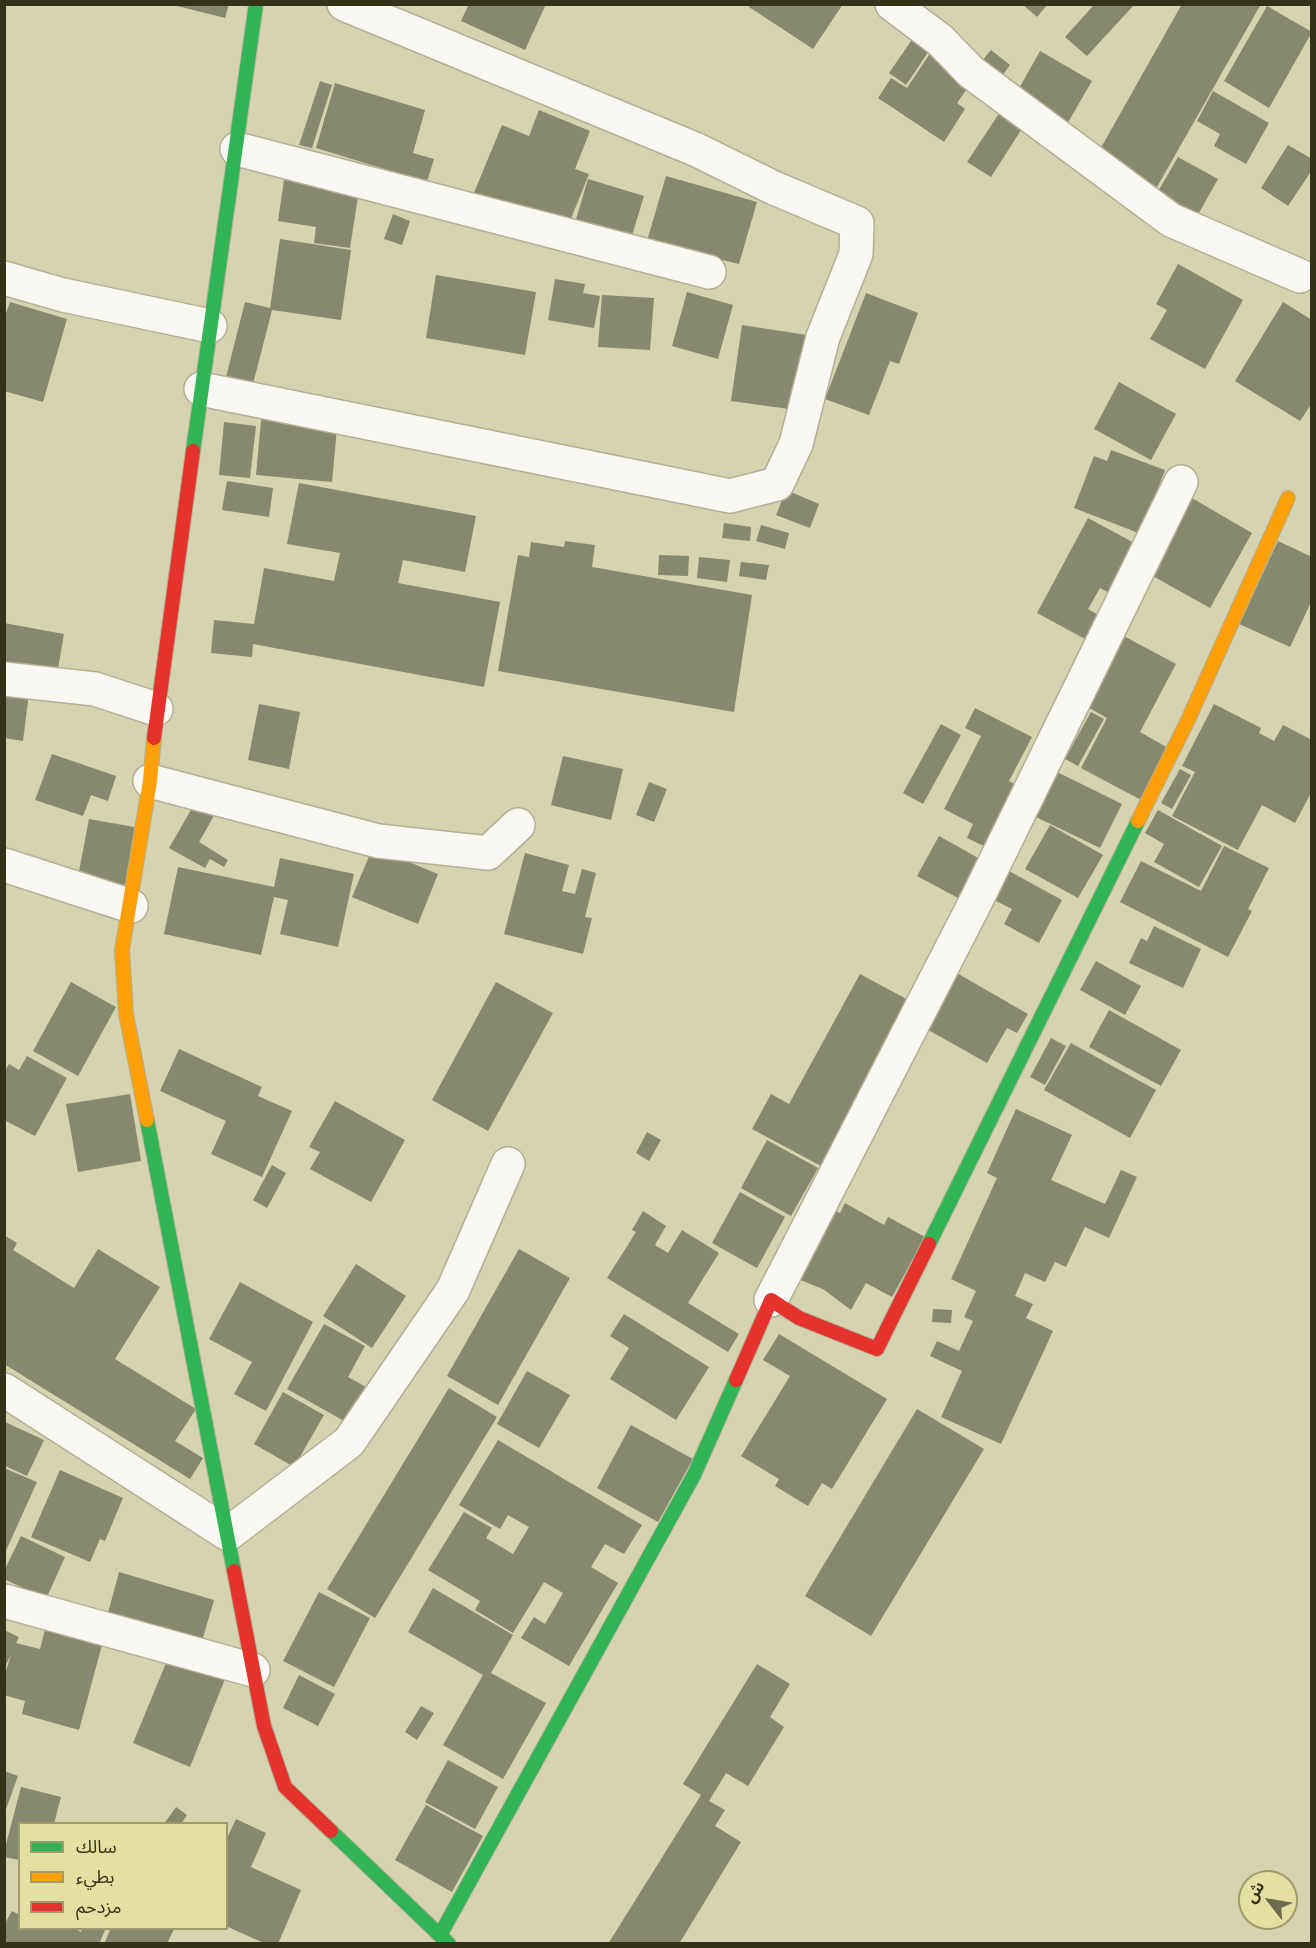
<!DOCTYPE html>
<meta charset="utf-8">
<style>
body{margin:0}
#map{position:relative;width:1316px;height:1948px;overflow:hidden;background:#d5d3b0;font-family:Lato,"Noto Sans Arabic",sans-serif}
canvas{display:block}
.frame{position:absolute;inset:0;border:6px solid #343219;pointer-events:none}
.legend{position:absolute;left:18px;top:1822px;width:210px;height:108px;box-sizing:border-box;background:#e4e0a1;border:2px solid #9e9a6b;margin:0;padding:8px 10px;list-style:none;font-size:18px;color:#343219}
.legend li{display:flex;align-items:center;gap:12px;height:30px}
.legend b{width:30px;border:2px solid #9e9a6b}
.north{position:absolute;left:1238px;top:1870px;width:60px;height:60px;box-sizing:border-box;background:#e4e0a1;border:2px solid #9e9a6b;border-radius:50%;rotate:301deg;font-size:16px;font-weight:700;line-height:24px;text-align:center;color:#343219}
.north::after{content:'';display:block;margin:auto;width:21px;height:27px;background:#6c6a4e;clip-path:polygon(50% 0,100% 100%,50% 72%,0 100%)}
</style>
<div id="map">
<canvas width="1316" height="1948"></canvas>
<div class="frame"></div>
<ul class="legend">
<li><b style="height:8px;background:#30b455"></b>سالك</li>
<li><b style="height:8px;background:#ff9f0a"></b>بطيء</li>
<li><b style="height:8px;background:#e5322d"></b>مزدحم</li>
</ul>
<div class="north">ش</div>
</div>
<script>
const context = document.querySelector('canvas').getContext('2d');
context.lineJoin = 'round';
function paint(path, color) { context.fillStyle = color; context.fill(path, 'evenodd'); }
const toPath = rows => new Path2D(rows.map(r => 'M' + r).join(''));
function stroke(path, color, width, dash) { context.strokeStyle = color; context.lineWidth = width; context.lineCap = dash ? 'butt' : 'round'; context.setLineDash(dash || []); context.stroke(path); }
paint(toPath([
 [169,4,229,4,225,18],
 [469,4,546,4,525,50,461,21],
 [751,4,843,4,813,49,749,7],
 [1022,4,1048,4,1037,17],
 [1182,4,1261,4,1157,187,1098,153],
 [1091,5,1134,5,1087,56,1065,37,1093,6],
 [1267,6,1312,32,1269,108,1224,81],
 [918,31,935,42,906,85,889,73],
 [991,50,1010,65,1002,76,982,61],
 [1040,51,1092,81,1063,131,1012,101],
 [931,52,973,80,957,103,965,109,944,142,878,98,891,78,907,88],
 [320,81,332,85,312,148,299,145],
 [335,83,425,110,413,153,434,159,427,182,316,148],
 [1213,91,1269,123,1246,164,1214,146,1220,134,1197,121],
 [539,110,590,131,575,169,589,174,566,231,473,195,502,125,529,136],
 [1000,112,1023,127,991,177,967,162],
 [1288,145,1312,159,1312,170,1288,206,1261,188],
 [1178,157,1218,179,1196,218,1156,195],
 [285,173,360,184,350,248,314,243,316,227,278,221],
 [666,176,757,202,739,264,723,260,722,263,647,241],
 [588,179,644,196,630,242,574,226],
 [393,214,410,221,402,245,384,239],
 [280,239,351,250,341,320,272,310,253,384,226,377,245,302,270,308],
 [1178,264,1243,300,1205,369,1150,339,1167,310,1156,304],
 [436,275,536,292,525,355,426,338],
 [555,279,585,284,583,293,600,296,594,328,548,320],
 [687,292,733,305,718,359,672,346],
 [866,293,918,313,899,364,890,361,869,415,825,399],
 [602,295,654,298,650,350,598,347],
 [10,302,67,319,43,402,4,391,4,319],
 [1283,302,1312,320,1312,403,1300,421,1235,381],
 [742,325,807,335,796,410,731,401],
 [1119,382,1176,414,1151,460,1094,429],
 [262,410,338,417,332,482,256,475],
 [224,422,256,426,250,478,219,475],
 [1111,450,1165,470,1141,534,1074,508,1094,456,1107,461],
 [227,481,273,488,269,517,222,510],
 [299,483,476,516,465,572,403,560,398,583,500,602,484,687,253,644,252,657,211,653,214,620,254,624,264,568,334,581,340,553,287,544],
 [786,490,819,504,810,528,776,515],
 [1185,494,1252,533,1210,608,1142,570],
 [1088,518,1138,545,1111,594,1100,588,1088,609,1098,615,1085,639,1037,613],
 [724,523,751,527,750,541,722,538],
 [761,525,789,533,785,549,756,541],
 [565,541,595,545,592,567,752,595,734,712,498,671,518,555,529,557,531,542,564,547],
 [1278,541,1312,557,1312,600,1290,647,1239,624],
 [659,555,689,556,688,576,658,575],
 [699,557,730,560,727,582,697,578],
 [741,562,769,565,766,580,739,576],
 [4,623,64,634,56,680,4,670],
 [1120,634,1176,664,1140,732,1168,748,1141,800,1081,768,1107,718,1082,704],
 [4,689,29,693,23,741,4,738],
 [259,704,300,712,289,769,248,760],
 [1214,704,1261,728,1259,733,1274,741,1283,725,1312,740,1312,791,1295,823,1262,805,1238,850,1172,816,1195,772,1182,766],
 [975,708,1032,737,1009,781,1023,788,992,850,967,838,973,824,944,809,981,736,965,728],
 [1091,712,1104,719,1078,766,1065,759],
 [941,724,961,735,923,804,903,793],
 [52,754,116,776,108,801,91,795,83,816,35,800],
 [563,756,623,769,611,820,551,805],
 [1180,769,1191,775,1172,809,1161,803],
 [1055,771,1122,804,1100,848,1034,816],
 [649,782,667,789,654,822,636,815],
 [195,803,215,814,199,842,228,860,224,867,210,859,205,868,169,848],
 [1158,810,1222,846,1199,887,1154,862,1164,844,1145,833],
 [89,819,140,828,129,892,77,882],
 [1050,825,1103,855,1078,898,1025,869],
 [939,836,980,859,958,898,917,876],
 [1224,846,1269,868,1248,909,1252,911,1228,957,1120,902,1141,861,1201,891],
 [373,847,438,874,418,924,352,897],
 [525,853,569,865,562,891,575,894,582,869,596,873,585,917,592,918,583,954,504,934],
 [280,858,354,874,338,947,280,934,288,900,274,897,261,955,164,934,178,867,274,887],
 [1007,870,1062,900,1039,943,1004,924,1012,909,992,899],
 [1154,926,1201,949,1183,988,1129,963,1141,938,1147,941],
 [1096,961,1141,986,1125,1015,1080,990],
 [955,972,1028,1014,1017,1033,1007,1028,987,1063,923,1027],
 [860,974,910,1001,821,1166,752,1129,771,1094,789,1104],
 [71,982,116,1007,78,1076,33,1051],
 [496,982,553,1013,488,1131,432,1100],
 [1109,1010,1181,1050,1161,1086,1089,1047],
 [1051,1038,1066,1046,1045,1085,1030,1077],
 [1071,1043,1156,1090,1130,1138,1044,1090],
 [179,1049,262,1087,258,1096,292,1111,262,1177,211,1154,226,1121,160,1091],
 [27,1056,67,1078,35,1136,4,1120,4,1073,9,1064,19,1070],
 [130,1094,141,1161,78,1172,66,1104],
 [335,1101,405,1140,371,1202,310,1169,320,1152,309,1147],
 [1016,1109,1072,1135,1051,1180,1105,1204,1121,1170,1137,1177,1109,1238,1085,1227,1066,1267,1055,1262,1045,1282,1025,1273,1015,1296,1033,1304,1026,1318,1053,1331,1001,1444,941,1417,962,1371,930,1356,937,1341,959,1351,973,1321,964,1317,976,1291,951,1279,997,1178,987,1173],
 [647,1132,661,1140,649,1161,636,1153],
 [767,1140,818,1168,791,1216,741,1188],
 [272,1165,286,1173,267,1208,253,1200],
 [740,1192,785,1217,757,1268,712,1243],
 [845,1203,884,1225,888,1217,925,1237,892,1297,866,1283,851,1310,823,1289,788,1275,827,1206,840,1213],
 [643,1211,666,1226,655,1245,668,1253,682,1230,719,1253,688,1303,739,1334,728,1352,607,1278,636,1232,632,1230],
 [4,1235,17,1243,13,1250,74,1288,98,1249,160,1287,115,1359,196,1409,175,1441,203,1458,190,1479,4,1364],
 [519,1249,570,1278,498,1405,447,1376],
 [356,1264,406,1296,372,1348,323,1316],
 [240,1282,313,1322,266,1411,234,1394,252,1362,209,1339],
 [933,1309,952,1310,951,1323,932,1322],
 [624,1314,709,1367,676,1420,610,1379,629,1348,610,1336],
 [324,1324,365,1346,348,1377,366,1387,346,1422,287,1389],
 [779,1334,887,1399,832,1489,822,1483,808,1506,775,1486,779,1479,741,1456,790,1376,763,1360],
 [527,1371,570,1395,539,1448,497,1424],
 [449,1388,497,1417,375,1618,327,1589],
 [283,1392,324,1415,294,1467,254,1444],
 [917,1409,984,1449,871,1636,805,1596],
 [5,1422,44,1440,27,1476,5,1466],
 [631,1425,693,1459,658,1522,597,1488],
 [498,1440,642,1525,624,1554,605,1544,591,1567,618,1583,569,1666,521,1638,534,1617,545,1624,563,1593,544,1582,513,1633,475,1610,480,1601,428,1570,464,1512,492,1528,486,1538,513,1554,529,1527,508,1515,500,1529,459,1505],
 [4,1468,37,1482,4,1555],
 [60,1470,123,1498,105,1541,100,1539,90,1562,31,1537],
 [21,1536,65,1557,46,1599,4,1579,4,1571],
 [119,1572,214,1600,202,1641,108,1613],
 [433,1588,513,1635,491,1673,546,1703,503,1779,443,1745,483,1675,408,1632],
 [319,1592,370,1618,334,1687,283,1661],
 [4,1630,19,1637,16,1643,40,1649,45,1630,102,1645,79,1730,22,1714,25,1701,4,1695,4,1677,11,1655,4,1668],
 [171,1651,227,1674,190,1767,133,1743],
 [757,1664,790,1684,770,1717,784,1727,748,1786,726,1773,709,1801,725,1810,715,1826,741,1842,679,1944,608,1944,701,1795,683,1784],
 [299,1675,335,1694,318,1726,283,1708],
 [421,1706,434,1713,417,1740,405,1732],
 [448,1760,498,1787,475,1829,425,1802],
 [4,1771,18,1776,5,1812,4,1812],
 [21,1787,61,1797,54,1824,20,1824,20,1860,4,1857,4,1852],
 [426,1805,483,1836,452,1892,395,1860],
 [176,1807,187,1815,181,1824,164,1824],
 [236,1819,266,1833,251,1867,301,1890,278,1944,266,1944,226,1926,226,1840],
 [12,1911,20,1915,20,1928,74,1928,81,1932,82,1928,106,1928,99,1944,4,1944,4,1925],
 [111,1928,172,1928,174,1929,167,1944,104,1944]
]), '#86896d');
const street = toPath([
 [892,4,940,40,971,72,1171,220,1300,276],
 [237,149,709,272],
 [4,278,63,295,210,326],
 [201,389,730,496,777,484,796,444,823,337,856,254,857,223,774,188,697,150,344,4],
 [4,679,95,689,156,709],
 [150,781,378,841,488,853,518,825],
 [4,865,131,906],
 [771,1300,976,901,1181,482],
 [4,1390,228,1534,349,1442,453,1290,508,1164],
 [4,1601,253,1670]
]);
const fast = toPath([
 [193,451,256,4],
 [147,1120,234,1571],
 [929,1244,1138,821],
 [331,1831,449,1944],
 [440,1935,694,1475,736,1380]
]);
const slow = toPath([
 [1138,821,1188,720,1288,498],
 [147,1120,126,1014,122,950,150,781,154,738]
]);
const jam = toPath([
 [154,738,193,451],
 [736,1380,771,1300,799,1318,877,1349,929,1244],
 [234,1571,264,1726,285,1787,331,1831]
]);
stroke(street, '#b2b094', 36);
stroke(fast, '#b2b094', 16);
stroke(slow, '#b2b094', 16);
stroke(jam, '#b2b094', 16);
stroke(street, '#f9f8f3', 33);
stroke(fast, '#30b455', 14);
stroke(slow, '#ff9f0a', 14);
stroke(jam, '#e5322d', 14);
</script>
